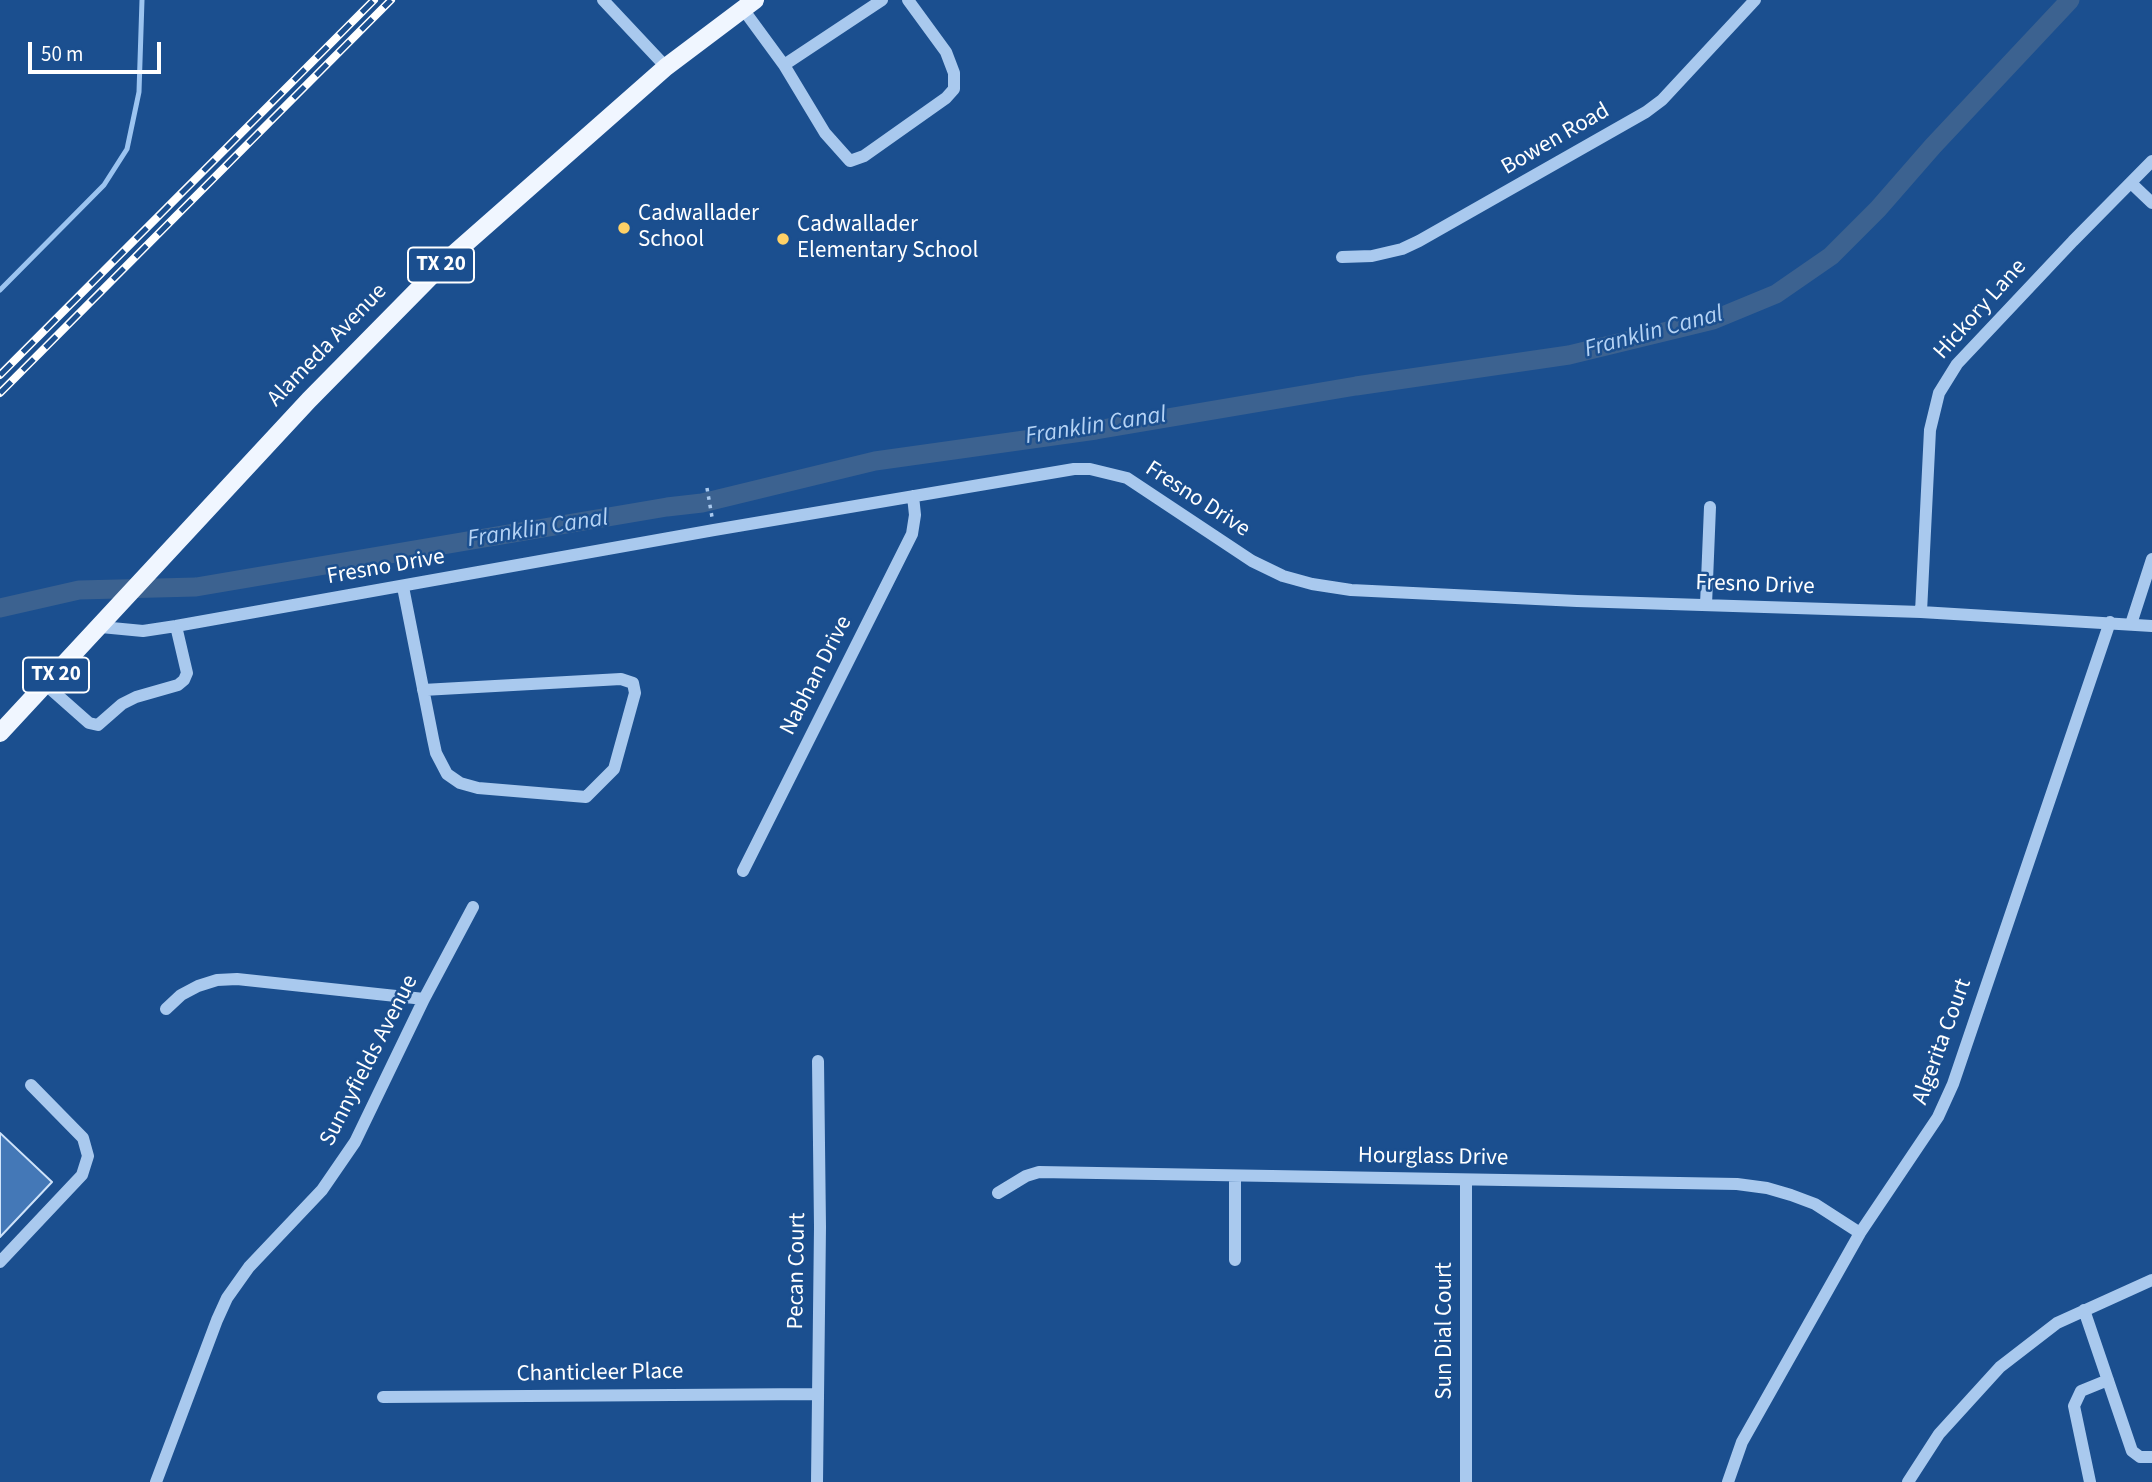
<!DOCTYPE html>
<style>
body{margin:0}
#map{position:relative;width:2152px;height:1482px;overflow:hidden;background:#1b4f8f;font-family:"Source Sans 3",sans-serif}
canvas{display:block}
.scale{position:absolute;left:28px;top:42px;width:133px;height:32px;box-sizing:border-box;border:4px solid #fff;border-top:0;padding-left:9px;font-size:21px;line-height:24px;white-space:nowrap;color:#fff;-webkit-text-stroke:5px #1b4f8f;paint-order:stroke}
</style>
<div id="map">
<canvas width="2152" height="1482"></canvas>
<div class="scale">50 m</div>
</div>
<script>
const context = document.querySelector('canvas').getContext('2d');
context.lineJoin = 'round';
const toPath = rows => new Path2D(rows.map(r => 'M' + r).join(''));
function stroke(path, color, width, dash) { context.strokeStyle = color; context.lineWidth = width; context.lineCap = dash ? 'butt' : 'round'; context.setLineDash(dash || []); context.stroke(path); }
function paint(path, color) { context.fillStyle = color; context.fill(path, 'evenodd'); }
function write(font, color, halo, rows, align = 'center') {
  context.font = font + ' "Source Sans 3",sans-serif'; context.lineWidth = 5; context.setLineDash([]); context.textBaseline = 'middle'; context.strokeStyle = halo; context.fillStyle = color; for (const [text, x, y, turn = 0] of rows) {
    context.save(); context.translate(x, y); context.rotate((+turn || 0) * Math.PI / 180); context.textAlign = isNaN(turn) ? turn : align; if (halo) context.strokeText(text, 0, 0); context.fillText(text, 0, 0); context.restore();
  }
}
stroke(toPath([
 [0,290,104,185,127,149,139,92,142,0]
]), '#9cc4f0', 5);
stroke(toPath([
 [0,608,79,590,196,587,667,507,702,503,875,461,1096,430,1356,386,1569,355,1713,320,1776,294,1831,256,1878,209,1933,146,2070,0]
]), '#3c6290', 19);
const building = toPath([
 [0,1133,52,1182,0,1237,0,1133]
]);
paint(building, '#4478b7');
stroke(building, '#cfe3fa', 2);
stroke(toPath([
 [707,488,712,517]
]), '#a9c9ee', 3.5, [3.5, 5]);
stroke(toPath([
 [603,0,666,67],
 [743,9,784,65,825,133,850,161,864,156,946,98,954,89,954,73,946,52,908,0],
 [784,65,882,0],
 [2131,183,2152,203],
 [1342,257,1372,256,1402,249,1419,241,1646,112,1662,100,1755,0],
 [403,587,433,739,436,753,447,774,460,783,478,788,586,797,614,769,635,693,633,683,621,679,423,690],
 [1706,605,1710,507],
 [1921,612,1930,430,1939,393,1957,364,2073,241,2152,161],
 [2131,624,2152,559],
 [101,627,143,631,176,626,714,530,1074,469,1090,469,1127,478,1252,561,1283,576,1312,584,1351,590,1577,601,1921,612,2152,626],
 [46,685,89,723,98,725,122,704,136,697,178,685,184,680,187,673,176,626],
 [743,871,912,534,915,515,913,496],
 [166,1009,181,995,198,986,217,980,237,979,424,999],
 [1235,1176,1235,1260],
 [1466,1180,1466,1482],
 [998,1193,1026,1176,1039,1172,1737,1184,1767,1188,1791,1195,1815,1204,1860,1233],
 [0,1262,82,1175,88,1156,83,1138,31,1085],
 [2084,1310,2132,1451,2140,1457,2152,1457],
 [383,1397,817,1394],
 [156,1482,217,1320,227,1298,249,1267,322,1190,355,1142,424,999,473,907],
 [817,1482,820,1227,818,1061],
 [1728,1482,1742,1442,1860,1233,1938,1117,1953,1084,2110,622],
 [1908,1482,1939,1434,2000,1367,2057,1323,2152,1280],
 [2090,1482,2074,1406,2081,1391,2108,1380]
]), '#a9c9ee', 12);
stroke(toPath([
 [0,733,309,400,448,259,666,67,755,0]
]), '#f0f6ff', 18);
const rail = toPath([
 [0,375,374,0],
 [0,393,391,0]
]);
stroke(rail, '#fff', 8);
stroke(rail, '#1b4f8f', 5, [16]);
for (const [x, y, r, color] of [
 [624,228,7,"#ffd166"],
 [783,239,7,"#ffd166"]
]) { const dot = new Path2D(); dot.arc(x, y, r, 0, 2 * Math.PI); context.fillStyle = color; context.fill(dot); stroke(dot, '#1b4f8f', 2.5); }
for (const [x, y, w] of [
 [441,265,66],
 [56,675,66]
]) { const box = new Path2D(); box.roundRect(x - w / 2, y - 17.5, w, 35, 5); context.fillStyle = '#1b4f8f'; context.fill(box); stroke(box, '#fff', 2); }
write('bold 21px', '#fff', null, [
 ["TX 20",441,265],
 ["TX 20",56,675]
]);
write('23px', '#fff', '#1b4f8f', [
 ["Bowen Road",1556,140,-30],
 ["Hickory Lane",1981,310,-48],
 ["Alameda Avenue",328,346,-46],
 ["Fresno Drive",1197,500,33],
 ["Fresno Drive",386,568,-10],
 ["Fresno Drive",1755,586,2],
 ["Nabhan Drive",817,676,-63],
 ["Algerita Court",1943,1042,-70],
 ["Sunnyfields Avenue",370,1061,-63],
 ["Hourglass Drive",1433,1158,1],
 ["Pecan Court",798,1271,-89],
 ["Sun Dial Court",1446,1331,-90],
 ["Chanticleer Place",600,1374,-1]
]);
write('23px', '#fff', '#1b4f8f', [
 ["Cadwallader",638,215],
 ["School",638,241],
 ["Cadwallader",797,226],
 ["Elementary School",797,252]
], 'left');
write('italic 24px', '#b5d3f5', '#1b4f8f', [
 ["Franklin Canal",1654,333,-15],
 ["Franklin Canal",1096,427,-9],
 ["Franklin Canal",538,530,-9]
]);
</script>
